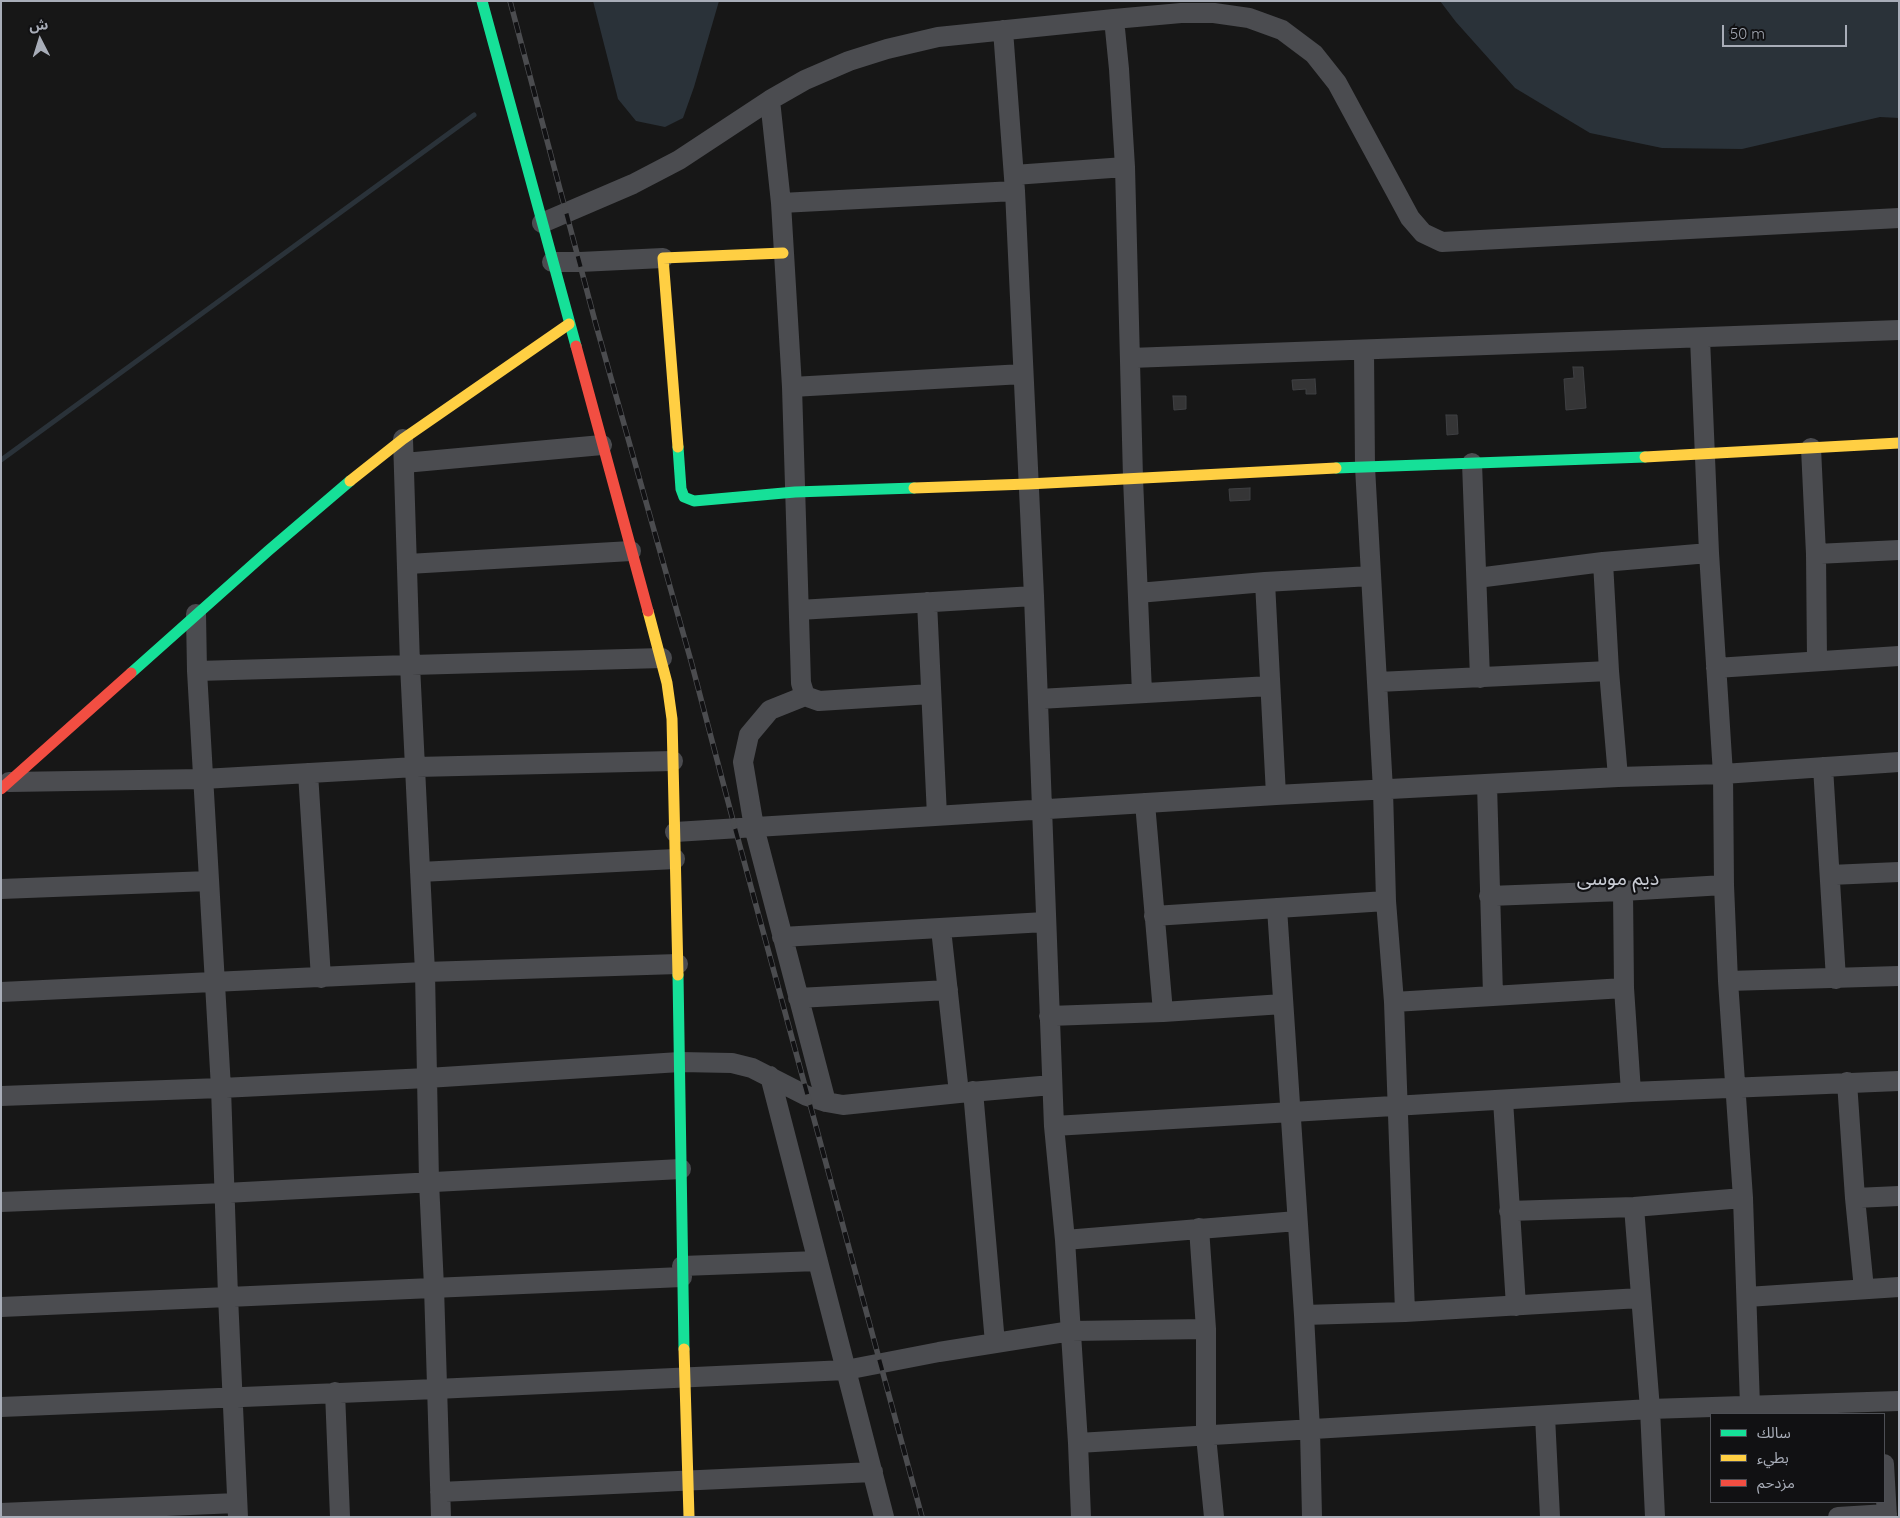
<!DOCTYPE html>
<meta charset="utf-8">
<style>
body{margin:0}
#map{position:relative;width:1900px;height:1518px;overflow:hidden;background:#171717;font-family:Quicksand,"Noto Sans Arabic",sans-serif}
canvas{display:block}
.frame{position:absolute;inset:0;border:2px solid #a8adb8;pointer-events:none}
.legend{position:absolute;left:1710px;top:1413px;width:175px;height:90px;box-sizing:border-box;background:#111113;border:1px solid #4d4f55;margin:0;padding:6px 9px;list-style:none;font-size:15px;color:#a8adb8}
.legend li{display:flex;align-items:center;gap:10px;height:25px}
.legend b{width:25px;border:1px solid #4d4f55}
.north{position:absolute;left:15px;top:15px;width:50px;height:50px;-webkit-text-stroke:4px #111113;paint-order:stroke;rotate:355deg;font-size:14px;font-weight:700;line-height:20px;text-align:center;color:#a8adb8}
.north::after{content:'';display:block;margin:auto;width:18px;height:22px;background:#a8adb8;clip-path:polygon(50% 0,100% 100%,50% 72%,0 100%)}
.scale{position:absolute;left:1722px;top:25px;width:125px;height:22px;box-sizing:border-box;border:2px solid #a8adb8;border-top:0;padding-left:6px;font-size:15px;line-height:18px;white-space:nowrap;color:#a8adb8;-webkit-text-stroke:4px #111113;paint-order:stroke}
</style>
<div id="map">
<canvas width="1900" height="1518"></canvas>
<div class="frame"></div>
<ul class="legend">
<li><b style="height:6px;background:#16e098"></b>سالك</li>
<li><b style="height:6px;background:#ffcf43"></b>بطيء</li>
<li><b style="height:6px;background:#f24e42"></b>مزدحم</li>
</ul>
<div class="north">ش</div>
<div class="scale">50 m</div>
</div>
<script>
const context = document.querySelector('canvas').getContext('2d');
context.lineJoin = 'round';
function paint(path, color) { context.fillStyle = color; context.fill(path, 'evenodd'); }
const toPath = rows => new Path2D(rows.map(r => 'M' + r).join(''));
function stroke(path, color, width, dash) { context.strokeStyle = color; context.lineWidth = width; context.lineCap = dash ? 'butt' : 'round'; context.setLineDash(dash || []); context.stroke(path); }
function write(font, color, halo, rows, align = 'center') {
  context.font = font + ' Quicksand,"Noto Sans Arabic",sans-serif'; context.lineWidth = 4.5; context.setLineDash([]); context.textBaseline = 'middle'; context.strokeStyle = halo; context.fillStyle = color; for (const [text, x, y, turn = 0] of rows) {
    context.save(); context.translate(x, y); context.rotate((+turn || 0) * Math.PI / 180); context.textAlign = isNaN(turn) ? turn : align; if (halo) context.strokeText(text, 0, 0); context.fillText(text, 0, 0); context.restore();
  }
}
paint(toPath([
 [593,1,719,1,694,87,683,118,665,127,636,121,618,99],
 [1440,1,1899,1,1899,118,1880,117,1742,149,1662,148,1590,133,1515,88,1456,22]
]), '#2a3239');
stroke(toPath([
 [1,460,474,115]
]), '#2a3239', 5);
const building = toPath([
 [1573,367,1583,367,1586,408,1566,410,1564,379,1574,378,1573,367],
 [1315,379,1316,394,1306,394,1306,389,1293,390,1292,380,1315,379],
 [1173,396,1186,396,1186,409,1174,410,1173,396],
 [1446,415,1457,415,1458,434,1447,435,1446,415],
 [1250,488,1250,500,1230,501,1229,489,1250,488]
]);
paint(building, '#353536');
stroke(building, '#3f4043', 1);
stroke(toPath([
 [1114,19,1181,13,1214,13,1249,18,1282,30,1314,54,1337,83,1410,218,1423,233,1442,242,1899,218],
 [1003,30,1015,191,1034,596,1054,1126,1065,1240,1078,1443,1081,1517],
 [770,100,781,203,792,387,801,683,805,696,819,701,931,694],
 [1014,175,1125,167],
 [781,203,1015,191],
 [542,223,633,184,679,160,770,100,805,80,849,61,887,49,938,37,1114,19,1119,69,1125,167,1133,478,1142,693],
 [552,262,580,262,663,258],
 [1700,338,1709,553,1723,774,1724,885,1728,981,1743,1198,1750,1406],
 [1364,351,1365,467,1383,790,1386,901,1394,1002,1405,1312],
 [1130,358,1899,330],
 [792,387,1023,374],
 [403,439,410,665,425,972,429,1182,434,1287,441,1517],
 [1811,448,1816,554,1817,660],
 [404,463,602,445],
 [1472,463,1480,678],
 [1816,554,1899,550],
 [1603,562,1609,671,1618,777],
 [408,564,631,551],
 [1477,578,1603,562,1709,553],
 [1265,582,1276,795],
 [1138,593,1265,582,1371,576],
 [927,602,937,816],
 [799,610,1034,596],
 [196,614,197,671,662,658],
 [1716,668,1899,656],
 [197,671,221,1088,228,1296,238,1517],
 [1378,682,1609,671],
 [805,696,770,710,749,735,743,762,754,827,826,1102],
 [1039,699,1270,686],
 [1823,767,1836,979],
 [308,773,321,978],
 [9,782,203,779,416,767,673,761],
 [1487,784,1493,995],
 [1145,803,1163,1012],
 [675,832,1276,795,1618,777,1723,774,1899,762],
 [420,872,675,859],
 [1830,875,1899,872],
 [1,889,209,881],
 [1623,891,1624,988,1631,1092],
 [1489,896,1623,891,1724,885],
 [1277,908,1304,1315,1310,1430,1312,1517],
 [1154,916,1386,901],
 [941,929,959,1093],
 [782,937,1045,922],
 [1728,981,1899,976],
 [1,992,425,972,678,964],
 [798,998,948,990],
 [1394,1002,1624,988],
 [1049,1016,1163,1012,1283,1004],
 [770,1076,884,1517],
 [1847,1082,1855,1198,1864,1289],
 [973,1091,995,1343],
 [1,1096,221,1088,427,1078,680,1062,732,1063,752,1068,807,1096,826,1102,843,1105,959,1093,1052,1085],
 [1503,1100,1516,1306],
 [1054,1126,1631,1092,1899,1081],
 [1855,1198,1899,1196],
 [1,1202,225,1193,681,1169],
 [1634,1207,1650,1409,1655,1517],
 [1509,1211,1634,1207,1743,1198],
 [1199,1228,1206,1329,1206,1436,1214,1517],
 [1065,1240,1297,1221],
 [682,1266,818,1261],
 [1747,1297,1899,1287],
 [1,1307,682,1277],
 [1304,1315,1405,1312,1640,1298],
 [335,1392,340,1517],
 [1,1407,436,1389,846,1370,939,1352,1071,1331,1206,1329],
 [1545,1416,1550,1517],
 [1078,1443,1650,1409,1899,1401],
 [1884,1464,1887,1517],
 [440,1492,873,1472],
 [1,1513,237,1503],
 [1838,1517,1887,1514]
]), '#4b4c50', 20);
stroke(toPath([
 [482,1,576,346],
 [678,447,681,489,684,497,694,501,795,492,914,488],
 [1336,468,1645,457],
 [131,673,268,551,350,481],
 [678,975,684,1349]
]), '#16e098', 11);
stroke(toPath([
 [678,447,663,258,783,253],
 [1645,457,1899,443],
 [350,481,403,439,569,324],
 [914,488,1028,484,1336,468],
 [648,611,667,683,672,719,678,975],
 [684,1349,689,1517]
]), '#ffcf43', 11);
stroke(toPath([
 [576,346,648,611],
 [1,789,131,673]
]), '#f24e42', 11);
const rail = toPath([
 [510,1,596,325,691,661,735,828,922,1517]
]);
stroke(rail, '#4b4c4f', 5.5);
stroke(rail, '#111113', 4, [11]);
write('20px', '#c9ccd4', '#111113', [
 ["ديم موسى",1618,879]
]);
</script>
